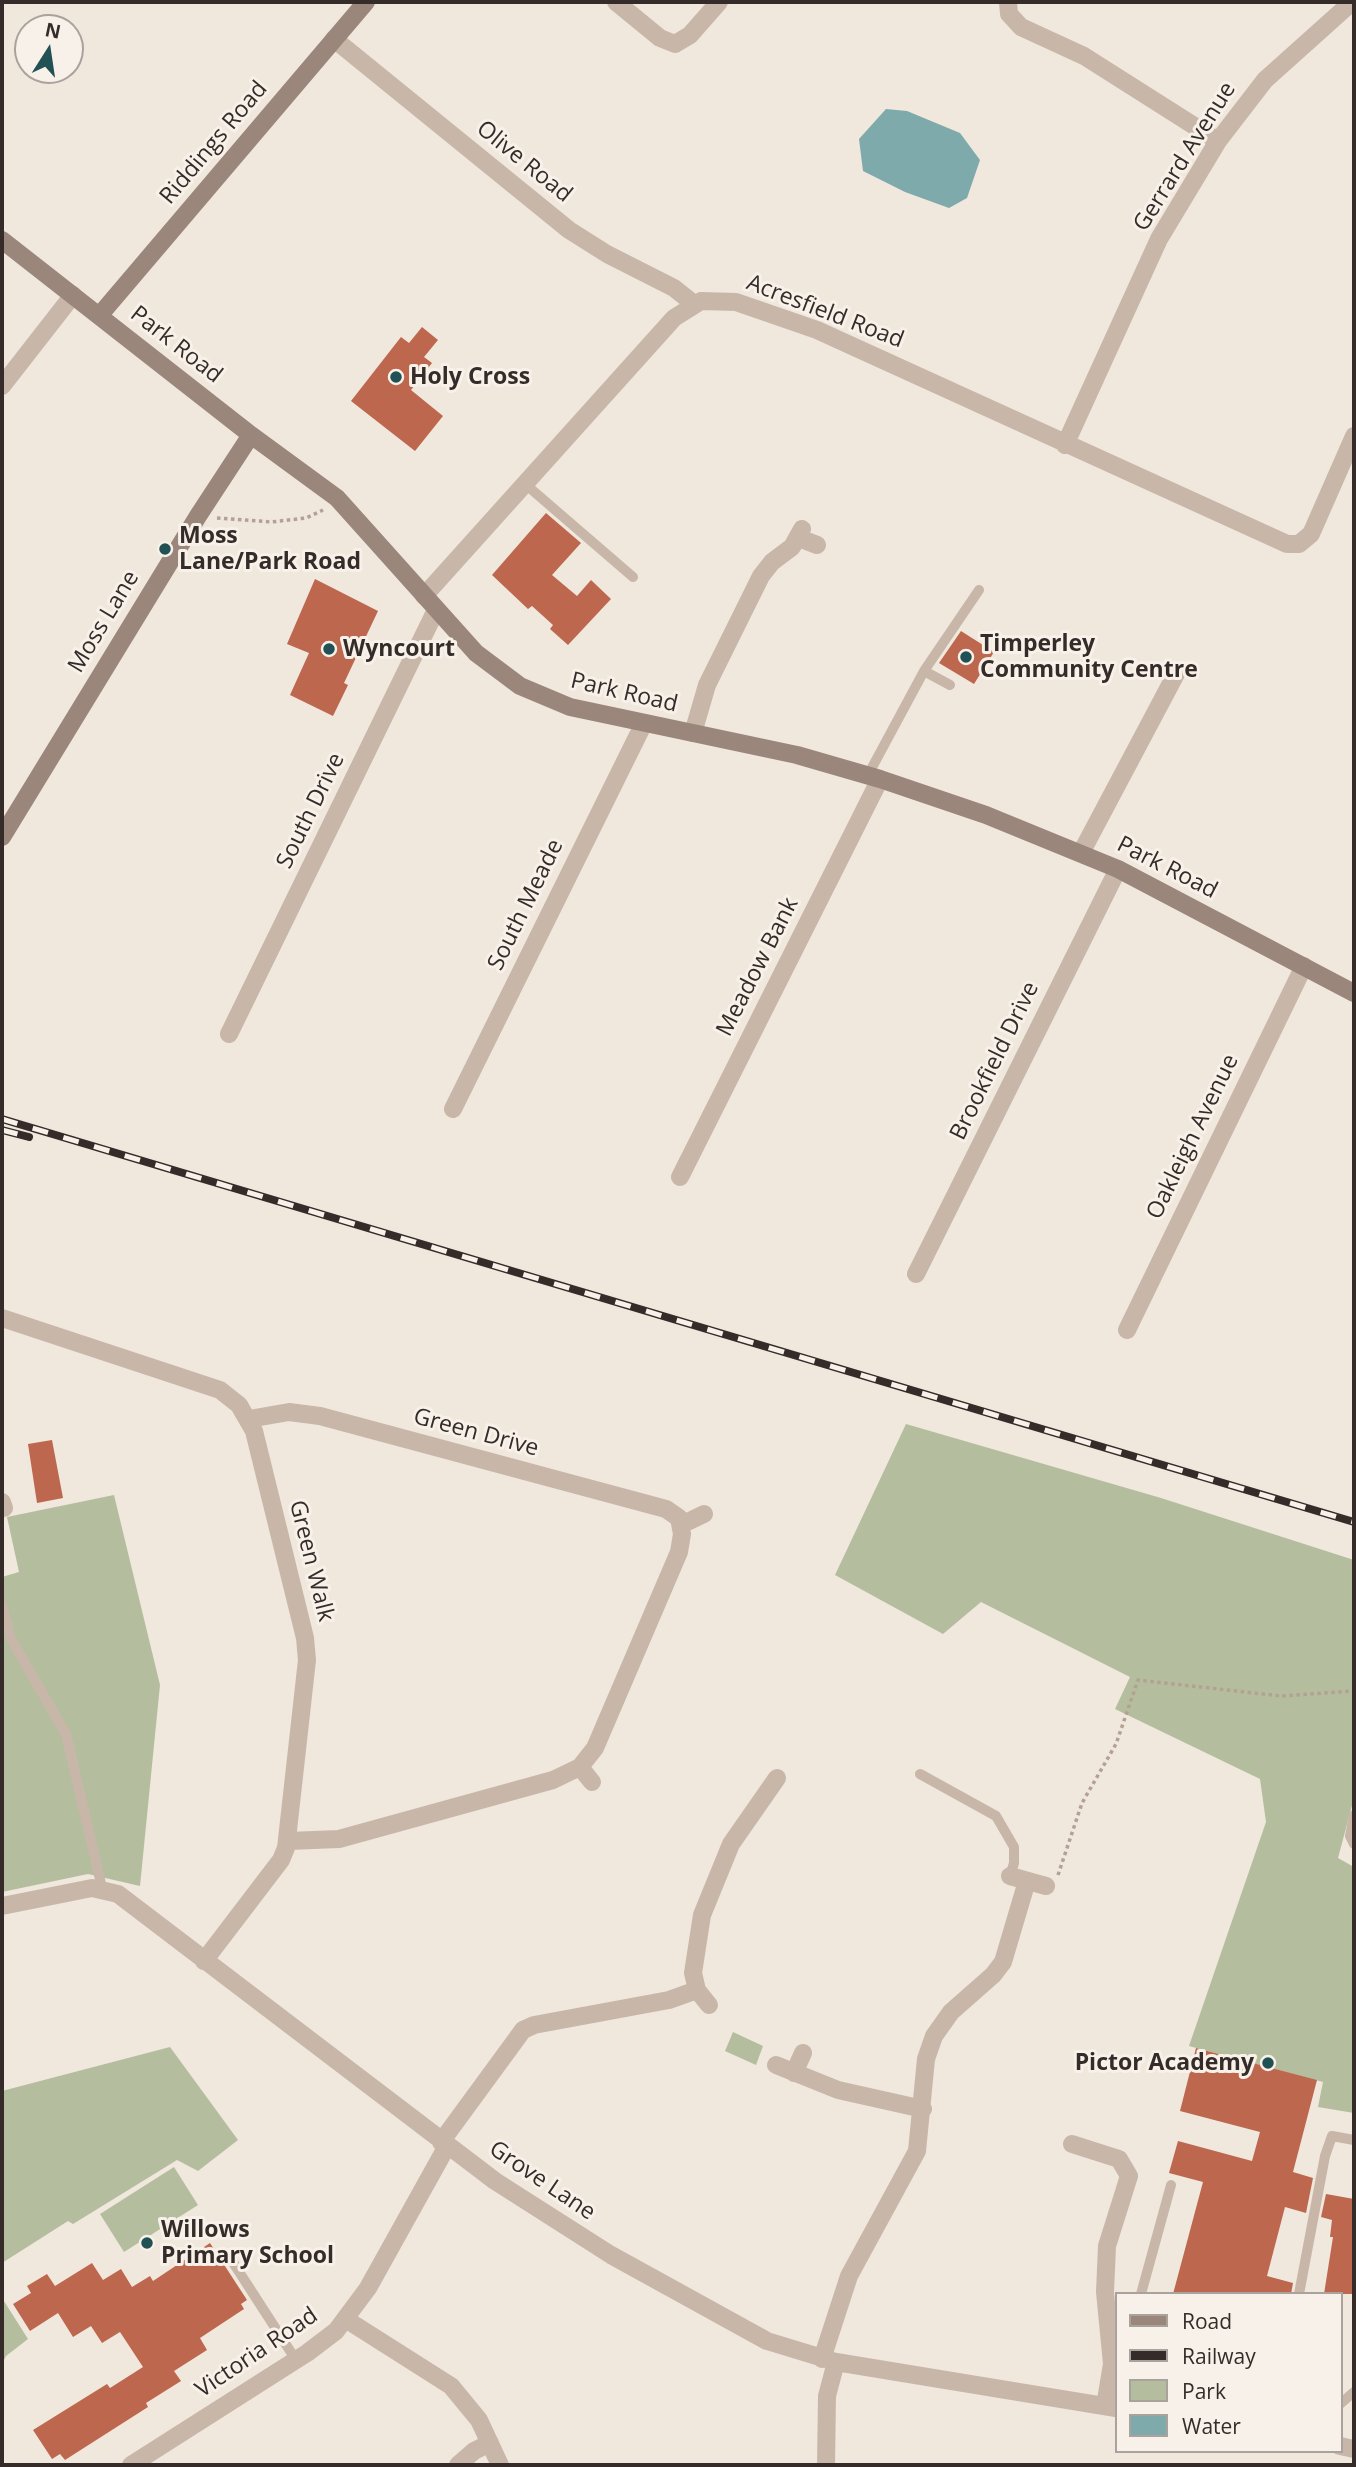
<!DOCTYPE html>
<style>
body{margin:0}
#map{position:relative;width:1356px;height:2467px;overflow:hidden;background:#f0e7dd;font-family:"Open Sans",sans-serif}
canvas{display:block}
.frame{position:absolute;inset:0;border:4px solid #352c29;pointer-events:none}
.legend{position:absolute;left:1115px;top:2292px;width:228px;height:161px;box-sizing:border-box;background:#f8f1e9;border:2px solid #aaa29c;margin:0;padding:9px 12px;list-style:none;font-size:21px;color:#352c29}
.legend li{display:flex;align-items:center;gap:14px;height:35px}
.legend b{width:35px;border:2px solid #aaa29c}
.north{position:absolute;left:14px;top:14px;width:70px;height:70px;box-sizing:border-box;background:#f8f1e9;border:2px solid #aaa29c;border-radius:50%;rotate:12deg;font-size:19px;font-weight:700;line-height:28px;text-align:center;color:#352c29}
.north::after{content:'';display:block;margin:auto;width:24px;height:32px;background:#215154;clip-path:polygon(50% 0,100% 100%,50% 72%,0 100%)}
</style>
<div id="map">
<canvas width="1356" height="2467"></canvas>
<div class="frame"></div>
<ul class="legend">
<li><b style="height:9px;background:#9b867b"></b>Road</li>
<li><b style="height:9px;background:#352c29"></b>Railway</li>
<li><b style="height:19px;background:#b4be9e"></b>Park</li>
<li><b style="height:19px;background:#7eaaab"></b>Water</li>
</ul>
<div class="north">N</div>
</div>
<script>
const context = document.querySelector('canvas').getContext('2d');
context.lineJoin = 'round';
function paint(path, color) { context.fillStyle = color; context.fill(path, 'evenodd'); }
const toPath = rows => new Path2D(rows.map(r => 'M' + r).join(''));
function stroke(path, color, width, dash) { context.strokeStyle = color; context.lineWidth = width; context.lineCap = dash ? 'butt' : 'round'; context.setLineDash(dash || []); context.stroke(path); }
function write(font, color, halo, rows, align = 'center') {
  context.font = font + ' "Open Sans",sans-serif'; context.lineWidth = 6; context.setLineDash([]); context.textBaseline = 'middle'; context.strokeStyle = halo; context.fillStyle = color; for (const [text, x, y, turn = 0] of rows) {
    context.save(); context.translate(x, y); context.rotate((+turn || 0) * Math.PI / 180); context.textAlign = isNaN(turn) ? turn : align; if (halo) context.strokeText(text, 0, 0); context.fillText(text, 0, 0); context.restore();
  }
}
paint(toPath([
 [906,1424,1161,1498,1354,1560,1354,1798,1338,1858,1354,1867,1354,2113,1318,2107,1323,2082,1189,2046,1266,1822,1260,1779,1115,1709,1130,1677,981,1602,943,1634,835,1575],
 [114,1495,160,1685,140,1886,88,1874,2,1892,2,1577,19,1572,7,1517],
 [733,2032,763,2046,756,2065,725,2051],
 [170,2047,238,2140,198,2171,177,2160,73,2224,68,2221,2,2263,2,2091],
 [174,2167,198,2205,124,2252,100,2214],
 [2,2298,28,2339,6,2356,2,2364]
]), '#b4be9e');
paint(toPath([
 [886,109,907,111,960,133,980,160,967,198,949,208,905,192,863,171,859,139]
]), '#7eaaab');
paint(toPath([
 [422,327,438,340,424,357,432,363,411,390,443,416,415,451,351,401,401,337,409,343],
 [546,513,581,543,552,575,577,596,591,580,611,599,568,645,550,629,553,625,532,606,528,609,492,575],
 [315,579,378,611,344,683,348,685,333,716,290,695,309,653,287,644],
 [961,631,994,652,974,684,939,663],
 [52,1440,63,1498,37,1503,28,1444],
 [1196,2048,1317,2080,1293,2172,1313,2178,1306,2213,1285,2207,1267,2276,1293,2283,1291,2294,1173,2294,1203,2182,1169,2173,1178,2141,1252,2161,1260,2132,1180,2111],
 [1326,2194,1354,2199,1354,2294,1324,2294,1333,2237,1330,2237,1332,2220,1321,2217],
 [210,2243,247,2300,241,2304,244,2309,200,2338,207,2350,174,2371,181,2381,146,2403,148,2407,65,2460,60,2454,52,2459,33,2430,107,2384,110,2388,143,2367,120,2332,102,2343,91,2326,73,2337,58,2313,30,2331,13,2304,31,2293,27,2286,47,2274,55,2286,92,2263,103,2280,121,2269,132,2287,150,2276,153,2281]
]), '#bd674e');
stroke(toPath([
 [217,518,271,522,306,518,323,510],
 [1058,1875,1082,1803,1116,1744,1138,1680,1281,1696,1354,1691]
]), '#b3a194', 3.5, [3.5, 3.5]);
stroke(toPath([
 [524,483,633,577],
 [924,671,950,685],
 [868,775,924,671,979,590],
 [2,1605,11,1639,66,1734,102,1888],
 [920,1774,996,1816,1014,1847,1014,1863,1010,1876],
 [1354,1815,1350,1836,1354,1844],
 [234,2264,296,2360],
 [1141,2294,1171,2185],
 [1299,2294,1325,2156,1332,2136,1354,2140],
 [1340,2404,1354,2392]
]), '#c8b7a9', 10);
stroke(toPath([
 [616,2,660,38,675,44,690,35,719,2],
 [1008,2,1009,14,1021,27,1084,56,1218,141],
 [334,39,569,230,607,254,674,288,694,304],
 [2,386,73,295],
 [1065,445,1159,239,1218,141,1265,80,1352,2],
 [799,538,817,545],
 [424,596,674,318,701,301,736,302,817,330,1287,544,1299,544,1311,534,1354,436],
 [693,733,707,685,761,576,772,562,792,547,802,529],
 [1081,853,1177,672],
 [229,1034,436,610],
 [453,1109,644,723],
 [680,1177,880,779],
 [916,1274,1118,869],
 [2,1318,220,1390,239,1405,254,1431,305,1638,307,1660,286,1848,281,1860,204,1961],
 [1127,1330,1304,966],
 [249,1419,289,1412,320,1416,666,1509,679,1518,682,1534,679,1552,595,1748,580,1767,553,1780,339,1839,288,1841],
 [2,1502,4,1508],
 [681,1525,704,1514],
 [580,1767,592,1782],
 [1010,1876,1046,1886],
 [2,1906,92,1888,118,1894,495,2181,611,2255,767,2341,836,2362,1116,2408],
 [709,2005,697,1990,693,1973,702,1915,731,1844,777,1778],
 [776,2065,838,2090,923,2109],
 [794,2073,803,2053],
 [441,2142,523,2030,534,2025,669,2000,697,1990],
 [1072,2144,1119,2159,1129,2176,1107,2246,1105,2292,1112,2364,1105,2406],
 [347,2320,451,2386,479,2420,500,2465],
 [822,2359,849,2276,917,2151,926,2059,934,2036,951,2012,993,1975,1003,1962,1027,1881],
 [1340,2446,1354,2449],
 [131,2465,307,2353,336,2331,368,2288,447,2146],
 [458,2465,474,2451,490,2443],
 [826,2465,827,2396,836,2362]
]), '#c8b7a9', 18);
stroke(toPath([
 [2,240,251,435,337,498,476,653,520,686,570,707,797,755,880,779,986,815,1118,869,1354,993],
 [99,316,366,2],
 [2,837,198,516,251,435]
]), '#9b867b', 18);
const rail = toPath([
 [2,1119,1354,1522],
 [2,1130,29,1137]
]);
stroke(rail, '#352c29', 8);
stroke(rail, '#f8f1e9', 5, [16]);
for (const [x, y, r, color] of [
 [396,377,7,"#215154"],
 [165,549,7,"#215154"],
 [329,649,7,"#215154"],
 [966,657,7,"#215154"],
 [1268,2063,7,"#215154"],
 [147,2243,7,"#215154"]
]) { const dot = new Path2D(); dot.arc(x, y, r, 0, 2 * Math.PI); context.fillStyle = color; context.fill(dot); stroke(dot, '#f8f1e9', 2.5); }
write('23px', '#352c29', '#f8f1e9', [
 ["Riddings Road",214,143,-50],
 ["Gerrard Avenue",1185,157,-58],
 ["Olive Road",524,162,39],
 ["Acresfield Road",825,312,21],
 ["Park Road",176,345,38],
 ["Moss Lane",104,622,-59],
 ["Park Road",624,693,13],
 ["South Drive",311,811,-64],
 ["Park Road",1167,868,27],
 ["South Meade",526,905,-64],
 ["Meadow Bank",758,967,-63],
 ["Brookfield Drive",995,1061,-64],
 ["Oakleigh Avenue",1193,1137,-64],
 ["Green Drive",476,1433,15],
 ["Green Walk",311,1561,76],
 ["Grove Lane",542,2181,34],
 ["Victoria Road",257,2353,-34]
]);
write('bold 23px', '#352c29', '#f8f1e9', [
 ["Holy Cross",410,377],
 ["Moss",179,536],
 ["Lane/Park Road",179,562],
 ["Timperley",980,644],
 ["Community Centre",980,670],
 ["Wyncourt",343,649],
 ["Pictor Academy",1254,2063,"right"],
 ["Willows",161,2230],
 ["Primary School",161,2256]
], 'left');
</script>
